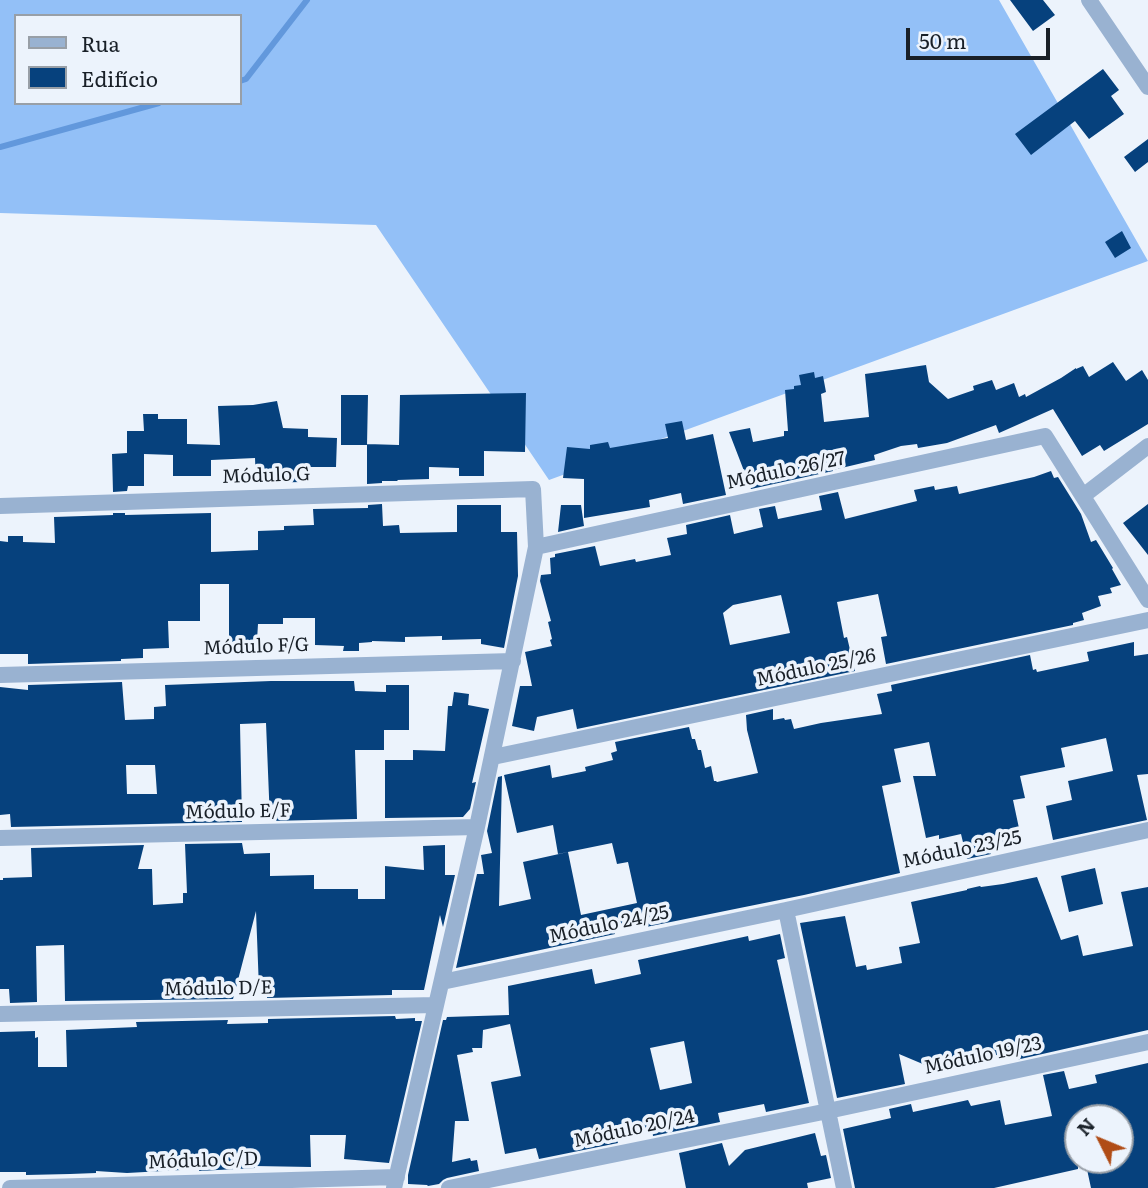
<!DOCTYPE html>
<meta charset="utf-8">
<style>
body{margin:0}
#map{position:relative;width:1148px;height:1188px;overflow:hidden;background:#ecf3fc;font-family:Literata,serif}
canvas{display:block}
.legend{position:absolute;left:14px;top:14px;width:228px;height:91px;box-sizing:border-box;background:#ecf3fc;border:2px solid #989fa7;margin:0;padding:9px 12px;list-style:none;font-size:21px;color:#192028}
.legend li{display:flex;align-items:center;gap:14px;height:35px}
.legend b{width:35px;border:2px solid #989fa7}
.north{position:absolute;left:1064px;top:1104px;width:70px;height:70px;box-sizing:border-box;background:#ecf3fc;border:2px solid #989fa7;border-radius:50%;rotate:313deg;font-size:19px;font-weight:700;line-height:28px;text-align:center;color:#192028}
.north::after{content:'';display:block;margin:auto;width:24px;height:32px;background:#b04c16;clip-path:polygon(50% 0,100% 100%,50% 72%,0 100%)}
.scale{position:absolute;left:906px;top:28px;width:144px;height:32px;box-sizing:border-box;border:4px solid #192028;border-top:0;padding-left:9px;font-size:21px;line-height:24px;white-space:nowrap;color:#192028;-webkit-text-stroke:5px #ecf3fc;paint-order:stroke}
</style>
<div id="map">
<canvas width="1148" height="1188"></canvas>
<ul class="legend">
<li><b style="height:9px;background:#99b2d1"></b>Rua</li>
<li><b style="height:19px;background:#06417d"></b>Edifício</li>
</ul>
<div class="north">N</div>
<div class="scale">50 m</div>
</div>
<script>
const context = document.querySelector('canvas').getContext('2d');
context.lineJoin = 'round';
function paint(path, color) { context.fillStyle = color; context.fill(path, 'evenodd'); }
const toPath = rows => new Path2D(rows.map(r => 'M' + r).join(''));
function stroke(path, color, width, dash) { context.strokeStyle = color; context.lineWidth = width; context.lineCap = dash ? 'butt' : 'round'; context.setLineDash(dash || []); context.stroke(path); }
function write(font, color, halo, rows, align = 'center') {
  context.font = font + ' Literata,serif'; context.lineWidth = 7; context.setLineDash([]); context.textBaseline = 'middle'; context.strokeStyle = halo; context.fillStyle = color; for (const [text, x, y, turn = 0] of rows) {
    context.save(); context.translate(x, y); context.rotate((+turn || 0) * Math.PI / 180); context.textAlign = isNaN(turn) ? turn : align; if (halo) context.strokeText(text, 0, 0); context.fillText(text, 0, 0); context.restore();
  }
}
paint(toPath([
 [0,0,999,0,1148,261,549,480,376,225,0,213],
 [16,16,240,16,240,103,16,103]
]), '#93c0f7');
stroke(toPath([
 [240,81,246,79,307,0],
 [0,147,159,103]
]), '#6298dc', 6);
paint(toPath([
 [1010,0,1043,0,1055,15,1033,31],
 [1103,69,1119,90,1111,96,1124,114,1089,139,1075,121,1031,155,1015,134],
 [1148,139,1148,162,1135,172,1124,157],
 [1122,231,1131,248,1115,258,1105,242],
 [1113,362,1126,381,1142,370,1148,380,1148,424,1104,451,1100,445,1082,456,1053,409,999,433,996,425,947,443,918,448,917,444,901,446,874,455,875,460,833,470,833,471,751,489,729,432,750,428,753,442,784,436,784,431,788,431,785,390,794,389,794,386,801,385,799,375,814,372,815,378,823,376,826,392,821,394,824,422,869,417,865,374,926,365,929,382,948,399,974,390,973,386,992,380,996,390,1014,383,1019,397,1025,394,1026,397,1061,378,1076,368,1076,369,1083,366,1089,377],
 [526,393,525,452,484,451,484,476,459,476,459,468,429,467,429,479,397,480,398,481,382,481,382,483,367,484,367,444,399,445,400,395],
 [341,395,368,395,367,445,341,445],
 [277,401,283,428,308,429,308,437,337,438,336,467,307,467,307,468,303,468,302,482,256,483,255,458,211,460,211,476,173,476,173,455,144,454,144,486,128,486,127,491,113,492,112,454,127,453,127,431,144,431,143,414,158,414,158,419,187,419,187,444,220,445,218,406,253,405],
 [682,421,686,440,713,434,726,495,683,504,681,493,649,500,650,507,584,518,584,479,563,478,567,447,590,449,590,445,608,442,610,448,668,438,665,424],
 [1051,471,1054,478,1058,477,1073,501,1081,514,1091,542,1096,540,1113,568,1112,569,1121,585,1110,588,1112,593,1098,596,1101,606,1082,613,1084,620,1073,623,1073,625,886,664,881,637,887,636,878,594,837,602,844,638,847,637,855,671,577,729,573,709,537,717,534,731,512,726,520,686,532,686,525,652,552,646,550,640,552,639,548,622,551,621,540,581,541,575,551,574,550,558,555,557,555,554,595,546,600,566,635,559,636,562,671,555,667,538,687,534,686,525,730,515,734,534,763,527,759,509,775,506,778,519,822,510,819,496,838,492,845,519,917,501,914,490,934,486,935,490,957,486,959,494,1034,477],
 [781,595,790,633,730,645,723,613,733,605],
 [382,504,383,526,399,525,400,533,457,532,457,505,501,505,501,532,517,532,518,576,504,648,481,644,481,639,442,640,442,636,405,637,405,642,372,641,372,642,359,643,359,651,343,651,344,646,315,645,315,618,283,618,283,624,258,624,257,640,229,642,229,584,200,584,200,621,168,621,169,648,143,649,143,658,121,659,121,661,28,664,28,654,0,654,0,541,8,542,8,536,23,536,23,542,55,543,54,517,113,515,113,513,125,513,125,515,211,513,211,552,258,550,258,531,284,530,284,526,314,525,313,509,368,508,368,505],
 [1148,504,1148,555,1123,523],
 [561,505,581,505,584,526,558,532],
 [1134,642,1134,656,1148,654,1148,774,1137,775,1147,820,1053,840,1046,806,1072,800,1068,781,1113,771,1106,738,1093,741,1061,748,1065,767,1020,776,1025,798,1013,800,1020,833,1009,836,1011,844,990,849,991,854,967,859,961,834,939,839,939,835,926,838,913,776,936,776,929,742,894,749,901,782,882,786,900,873,804,895,646,927,644,923,614,929,615,934,456,968,477,874,484,874,481,855,492,853,487,831,498,777,502,776,499,906,531,899,523,862,568,852,581,915,637,903,628,862,617,864,612,843,558,854,553,825,517,833,504,775,550,765,552,778,586,771,585,767,613,760,611,753,617,751,615,742,689,727,692,739,695,739,698,750,701,750,705,768,711,766,714,781,716,781,717,782,758,773,747,730,746,715,773,709,773,720,784,718,785,720,791,719,794,729,821,723,882,714,877,694,892,691,891,685,1030,655,1033,670,1036,669,1037,672,1089,661,1087,652],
 [271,681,354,681,355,691,386,692,386,685,409,685,409,730,384,730,384,750,355,750,357,819,270,821,266,723,240,724,242,822,11,827,10,814,0,815,0,687,28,690,28,685,122,682,125,720,154,719,154,707,166,706,165,685],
 [126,765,155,765,157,794,127,794],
 [454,692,469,694,468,705,489,709,472,783,476,782,470,809,463,817,385,818,385,760,413,760,413,750,445,751,448,706,452,706],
 [242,843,244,854,270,853,270,876,314,875,314,889,358,889,358,899,385,899,385,866,424,870,423,846,445,845,445,875,455,875,443,927,440,915,424,990,392,990,392,995,267,998,267,989,259,989,256,911,233,999,65,1001,64,945,36,946,37,1002,10,1003,9,989,0,989,0,880,3,880,3,878,32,877,31,848,144,845,138,869,152,869,153,905,183,903,183,893,187,893,185,844],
 [1095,868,1103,904,1069,912,1061,876],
 [1037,877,1061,940,1078,935,1083,956,1133,946,1121,892,1148,887,1148,1030,1016,1060,1013,1044,1000,1057,937,1070,899,1054,905,1084,837,1098,800,923,845,916,856,967,866,965,867,970,902,963,899,947,920,943,911,902,967,890,967,889,980,886,981,887,1003,884],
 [780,934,785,958,777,960,809,1103,766,1112,764,1104,718,1113,720,1122,653,1136,652,1129,616,1137,618,1143,539,1159,536,1148,505,1154,491,1082,521,1076,510,1024,483,1030,482,1048,472,1048,473,1052,457,1055,469,1121,455,1121,452,1162,470,1158,471,1161,477,1160,479,1171,447,1178,443,1180,439,1184,428,1186,427,1185,408,1184,408,1175,443,1020,446,1020,447,1017,509,1015,508,986,592,969,595,984,641,974,638,960,748,936,749,941],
 [684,1041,692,1083,660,1090,650,1048],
 [395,1016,396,1019,415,1018,415,1021,422,1021,389,1163,344,1159,346,1135,310,1135,311,1167,255,1166,255,1168,199,1171,199,1169,127,1173,96,1171,96,1173,70,1174,26,1175,26,1172,0,1172,0,1032,35,1031,35,1038,38,1037,38,1067,67,1067,66,1030,137,1027,136,1022,228,1020,227,1024,268,1023,268,1019],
 [1148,1063,1148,1188,1091,1188,1085,1160,1120,1160,1120,1118,1078,1118,1078,1169,994,1188,855,1188,843,1129,891,1118,889,1109,911,1104,913,1112,968,1100,971,1106,1000,1100,1005,1125,1052,1116,1043,1075,1064,1071,1069,1089,1097,1083,1095,1075],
 [815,1133,821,1156,826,1155,831,1178,807,1183,808,1188,686,1188,679,1153,722,1143,729,1166,745,1150]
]), '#06417d');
stroke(toPath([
 [1089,0,1148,87],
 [1083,496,1148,446],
 [0,506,533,489,536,547,477,827,394,1188],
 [536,547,1045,436,1148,600],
 [0,675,513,661],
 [493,757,1148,620],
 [0,838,477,827],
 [786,910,844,1188],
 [442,982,786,910,1148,830],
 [0,1014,436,1005],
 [10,1188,397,1177],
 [449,1188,828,1111,1148,1042]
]), '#99b2d1', 16);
write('19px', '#192028', '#ecf3fc', [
 ["Módulo 26/27",786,471,-12],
 ["Módulo G",266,476,-2],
 ["Módulo F/G",256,647,-2],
 ["Módulo 25/26",816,668,-12],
 ["Módulo E/F",238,812,-1],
 ["Módulo 23/25",962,850,-12],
 ["Módulo 24/25",609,925,-12],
 ["Módulo D/E",218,989,-1],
 ["Módulo 19/23",983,1056,-12],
 ["Módulo 20/24",634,1129,-12],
 ["Módulo C/D",203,1161,-2]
]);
</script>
